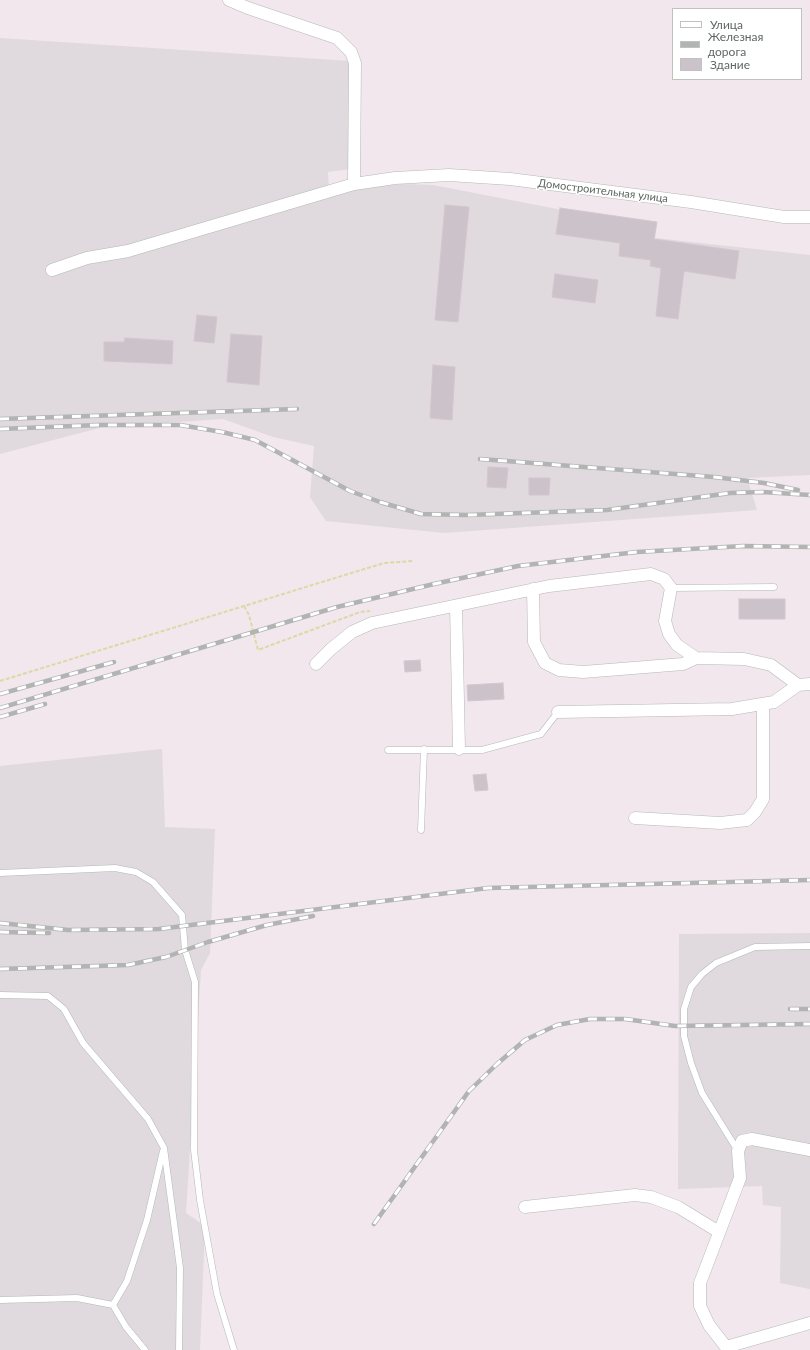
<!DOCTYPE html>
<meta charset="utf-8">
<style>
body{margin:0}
#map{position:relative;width:810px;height:1350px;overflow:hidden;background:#f1e7ed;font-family:Lato,sans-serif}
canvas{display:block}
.legend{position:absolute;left:672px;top:8px;width:130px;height:72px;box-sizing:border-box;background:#fff;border:1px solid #bfc3c0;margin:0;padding:5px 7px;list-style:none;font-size:12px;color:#5e6861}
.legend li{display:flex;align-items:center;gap:8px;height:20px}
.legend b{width:20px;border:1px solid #bfc3c0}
</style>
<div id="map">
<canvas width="810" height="1350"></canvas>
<ul class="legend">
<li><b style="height:5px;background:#fff"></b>Улица</li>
<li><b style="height:5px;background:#b1b4b2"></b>Железная дорога</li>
<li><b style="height:11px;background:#ccc3ca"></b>Здание</li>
</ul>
</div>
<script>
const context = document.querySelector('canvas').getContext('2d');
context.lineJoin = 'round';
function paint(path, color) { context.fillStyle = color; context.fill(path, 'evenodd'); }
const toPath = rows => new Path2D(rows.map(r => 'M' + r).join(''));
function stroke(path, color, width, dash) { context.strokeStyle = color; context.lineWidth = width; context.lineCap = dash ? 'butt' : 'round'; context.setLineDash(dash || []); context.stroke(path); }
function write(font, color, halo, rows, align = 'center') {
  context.font = font + ' Lato,sans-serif'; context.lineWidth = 3; context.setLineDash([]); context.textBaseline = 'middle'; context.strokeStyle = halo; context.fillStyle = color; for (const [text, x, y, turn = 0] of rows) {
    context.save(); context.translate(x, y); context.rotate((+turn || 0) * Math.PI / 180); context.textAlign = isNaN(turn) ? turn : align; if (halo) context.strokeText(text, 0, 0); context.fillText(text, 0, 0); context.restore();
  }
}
paint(toPath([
 [0,38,350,61,350,169,328,172,329,190,404,184,433,185,557,209,657,222,655,238,810,255,810,475,747,478,757,510,444,533,326,521,310,497,314,446,273,437,223,419,103,427,0,454],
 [162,749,165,827,215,829,210,953,201,970,186,1213,205,1226,200,1350,0,1350,0,766],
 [810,933,810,1289,780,1283,781,1207,763,1205,762,1186,678,1189,679,934]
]), '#e0d9dd');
const building = toPath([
 [445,205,469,207,458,322,435,320,445,205],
 [560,208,657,222,654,239,739,251,735,279,684,271,678,319,656,316,661,268,650,266,651,260,619,256,620,243,556,234,560,208],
 [555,274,598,280,595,303,552,297,555,274],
 [197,315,217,317,214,343,194,341,197,315],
 [231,334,262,336,259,385,227,382,231,334],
 [125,338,173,341,172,364,104,361,104,342,124,342,125,338],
 [433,365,455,367,452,420,430,418,433,365],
 [488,467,508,468,506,488,487,487,488,467],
 [529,478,550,478,549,495,529,495,529,478],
 [739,599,785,599,785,619,739,619,739,599],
 [420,660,421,671,405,672,404,661,420,660],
 [503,683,504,699,468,701,467,685,503,683],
 [486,774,488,790,475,791,473,775,486,774]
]);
paint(building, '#ccc3ca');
stroke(building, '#d6c5d0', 1);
const service = toPath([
 [671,588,774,587],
 [388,750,482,750,541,734,558,712],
 [421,830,424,749],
 [0,873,115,868,136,872,153,882,182,915,185,950,195,982,194,1150,200,1200,217,1294,234,1350],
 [0,995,48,996,64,1009,83,1043,148,1119,164,1148,180,1268,179,1350],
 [738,1151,702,1093,691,1063,684,1036,684,1009,691,987,702,974,716,963,755,947,810,946],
 [0,1300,77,1298,113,1305,126,1327,145,1350],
 [113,1305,127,1281,147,1220,163,1151]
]);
const minor = toPath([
 [229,0,248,8,337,38,351,52,355,63,354,184],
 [52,270,87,258,128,251,354,184,395,178,449,175,510,179,691,202,784,217,810,217],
 [533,589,534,642,545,663,559,670,583,672,683,664,696,658,744,659,771,665,798,685],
 [456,606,459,749],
 [316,664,331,649,352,632,372,623,549,586,651,574,664,579,671,588,665,621,669,634,677,645,696,658],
 [558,712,732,709,774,702,798,685,810,684],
 [635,818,720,823,747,820,755,812,763,799,763,704],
 [810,1150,752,1139,742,1141,738,1151,740,1178,700,1283,700,1306,709,1325,726,1347,810,1323],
 [525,1207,635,1195,651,1197,678,1207,719,1232]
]);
stroke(service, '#b2bab5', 7);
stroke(minor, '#b2bab5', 13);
stroke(toPath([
 [244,606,249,615,258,650,360,612,370,611],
 [0,681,384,563,413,561]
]), '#dcd9a6', 2, [4, 2]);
stroke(service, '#fff', 6);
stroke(minor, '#fff', 12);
const rail = toPath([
 [0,419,297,409],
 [0,429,98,425,180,425,222,432,255,440,350,491,380,502,421,514,467,515,607,510,730,493,763,492,810,495],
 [480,459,714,477,764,483,798,490],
 [0,694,114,662],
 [0,708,337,607,434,584,518,566,637,552,743,546,810,547],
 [0,717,45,704],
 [0,923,68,930,159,929,488,888,810,880],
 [0,932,49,933],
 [0,969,128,965,166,957,208,942,267,925,313,916],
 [790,1009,810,1009],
 [374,1224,469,1091,497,1064,525,1040,557,1025,590,1019,625,1019,675,1026,810,1024]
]);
stroke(rail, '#b1b4b2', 4.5);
stroke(rail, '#fff', 3, [9]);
write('11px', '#5e6861', '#fff', [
 ["Домостроительная улица",603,191,7]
]);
</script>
